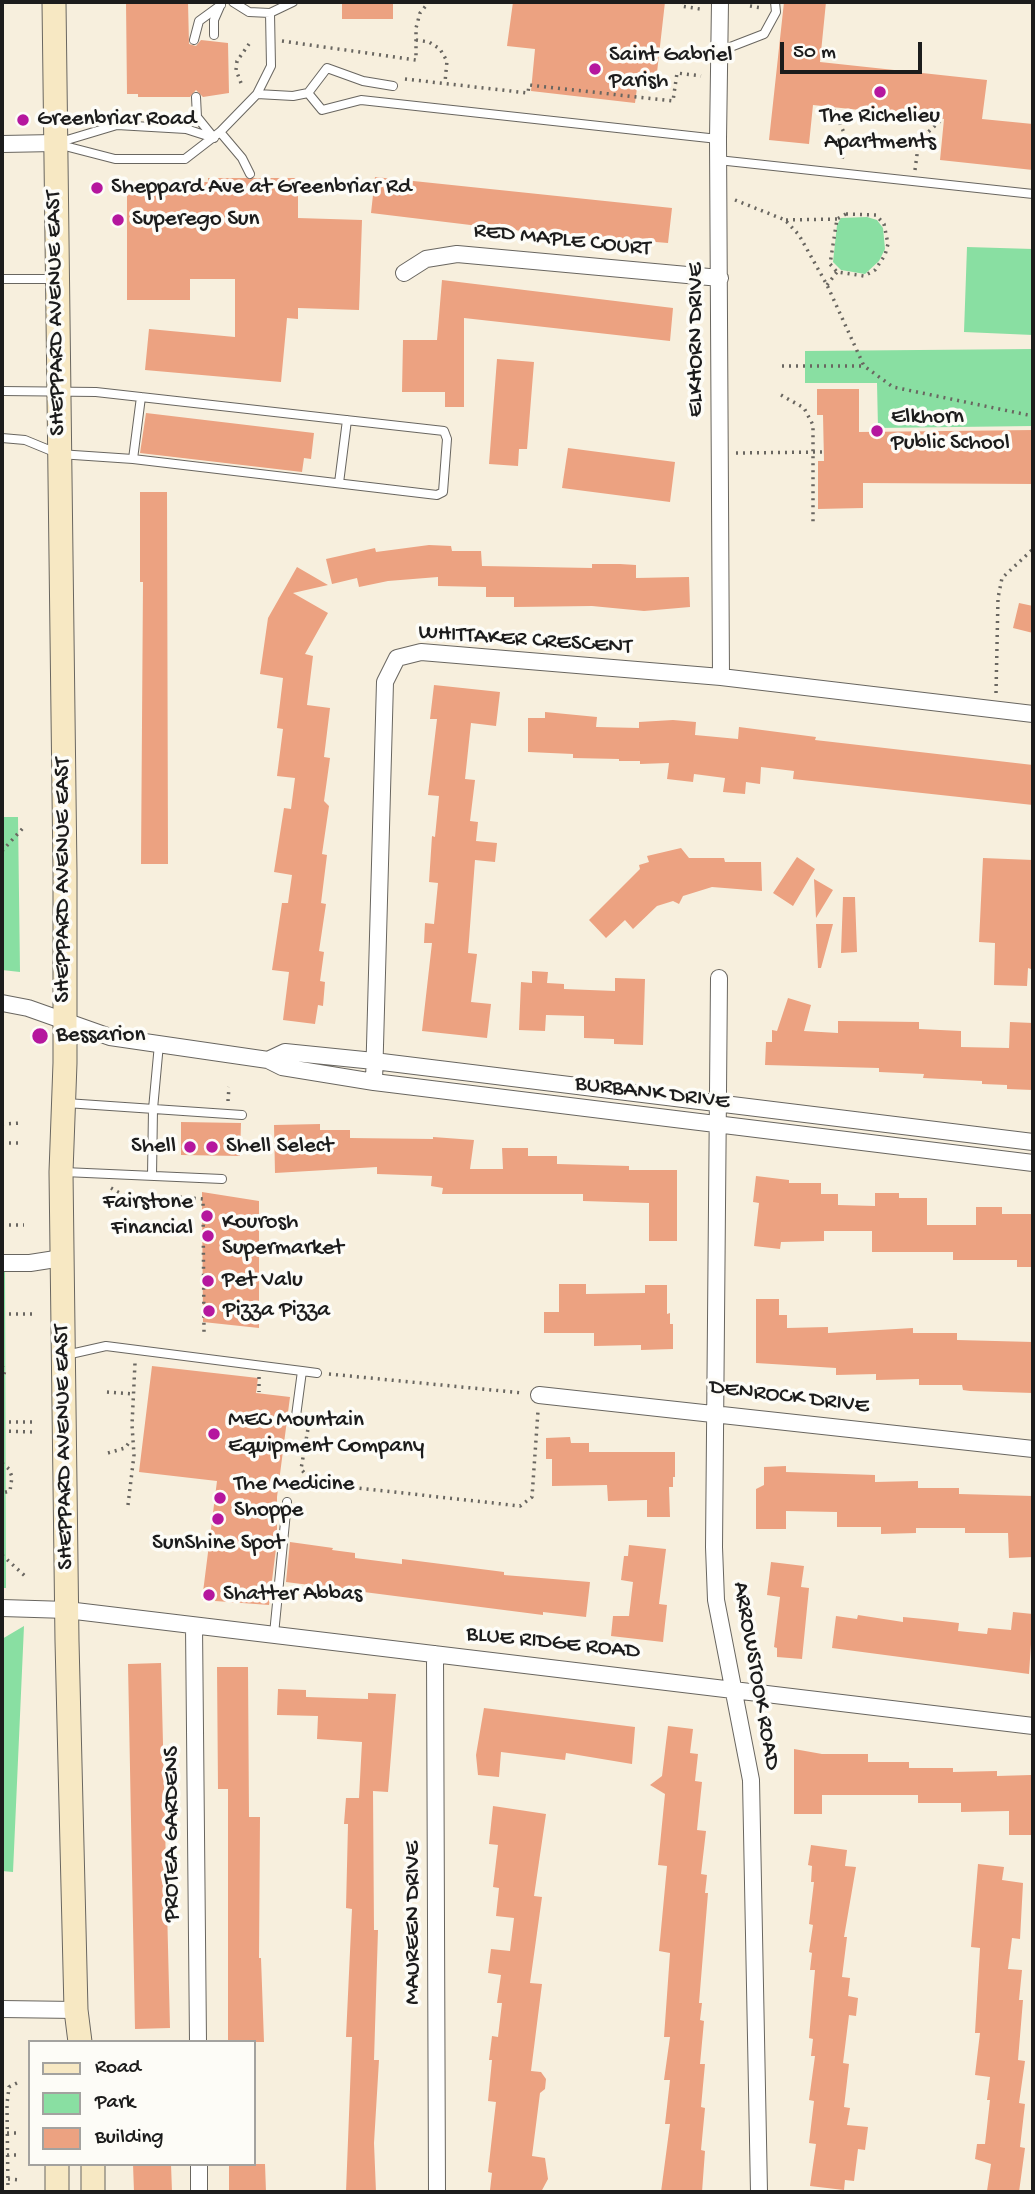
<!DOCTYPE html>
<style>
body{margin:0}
#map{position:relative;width:1035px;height:2194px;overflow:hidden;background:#f7efdd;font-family:"Gochi Hand",sans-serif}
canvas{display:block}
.frame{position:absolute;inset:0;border:4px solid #1c1c1c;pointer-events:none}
.legend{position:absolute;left:28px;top:2040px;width:228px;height:126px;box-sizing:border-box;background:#fdfcf7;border:2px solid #a3a29f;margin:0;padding:9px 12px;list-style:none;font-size:21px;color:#1c1c1c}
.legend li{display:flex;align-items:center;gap:14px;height:35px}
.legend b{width:35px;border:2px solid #a3a29f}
.scale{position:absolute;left:780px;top:42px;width:142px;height:32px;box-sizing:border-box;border:4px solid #1c1c1c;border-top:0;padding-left:9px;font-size:21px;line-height:24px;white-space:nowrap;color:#1c1c1c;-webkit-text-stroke:5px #fdfcf7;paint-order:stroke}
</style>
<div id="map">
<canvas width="1035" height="2194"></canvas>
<div class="frame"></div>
<ul class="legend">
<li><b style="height:9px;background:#f7e8c3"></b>Road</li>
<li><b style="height:19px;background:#89dfa2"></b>Park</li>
<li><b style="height:19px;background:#eca281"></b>Building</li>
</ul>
<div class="scale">50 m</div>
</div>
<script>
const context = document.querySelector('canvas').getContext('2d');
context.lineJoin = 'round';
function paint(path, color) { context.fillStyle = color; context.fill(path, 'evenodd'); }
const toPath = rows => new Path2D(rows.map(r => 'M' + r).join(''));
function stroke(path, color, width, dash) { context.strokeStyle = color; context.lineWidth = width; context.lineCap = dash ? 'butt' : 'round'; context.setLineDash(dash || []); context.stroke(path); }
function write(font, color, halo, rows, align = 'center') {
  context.font = font + ' "Gochi Hand",sans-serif'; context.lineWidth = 7; context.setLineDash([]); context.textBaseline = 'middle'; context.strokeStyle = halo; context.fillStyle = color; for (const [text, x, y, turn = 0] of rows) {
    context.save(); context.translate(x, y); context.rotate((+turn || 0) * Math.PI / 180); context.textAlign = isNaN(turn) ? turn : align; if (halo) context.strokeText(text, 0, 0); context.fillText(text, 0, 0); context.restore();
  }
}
paint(toPath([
 [867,217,877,220,883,228,885,249,879,261,865,274,841,270,833,262,837,225,841,218],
 [967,247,1033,249,1033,335,964,332],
 [1033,349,1033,426,878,428,877,383,805,383,805,351],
 [2,817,18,817,20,972,2,970],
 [2,1265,5,1265,6,1588,2,1588],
 [24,1626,13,1872,2,1871,2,1639]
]), '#89dfa2');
paint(toPath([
 [126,2,188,2,189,44,196,46,201,40,228,43,229,93,203,97,196,90,190,97,138,97,138,94,127,94],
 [342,2,393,2,393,19,342,19],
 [513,2,665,2,655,90,637,88,635,103,531,91,535,49,507,46],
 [784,2,826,2,820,62,987,80,982,119,1033,124,1033,170,940,160,944,119,813,105,809,144,769,140],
 [375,177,672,208,668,243,512,230,371,213],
 [208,178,298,178,298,218,362,220,359,310,298,308,298,319,287,318,281,382,145,370,149,329,235,337,235,279,190,279,190,300,127,300,127,182,208,182],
 [442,280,673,308,670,341,464,318,464,407,445,407,445,392,402,392,403,340,437,340],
 [497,359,534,362,527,449,519,449,518,466,489,464],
 [817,389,859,389,859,432,1033,430,1033,484,863,483,863,508,818,509,818,461,824,461,823,415,817,415],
 [146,413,314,433,311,459,304,458,302,472,140,453],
 [568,448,675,462,670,502,562,488],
 [140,492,167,492,168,864,141,864,143,582,140,582],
 [429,545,451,546,452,551,481,551,482,566,592,568,592,564,620,564,636,565,636,578,689,577,690,607,644,611,592,606,514,607,514,597,486,597,486,587,438,586,438,577,388,581,359,587,357,578,332,584,326,559,375,548,376,552],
 [297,567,328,585,293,593,328,613,305,654,313,656,307,705,330,708,324,757,330,758,324,801,329,806,322,854,327,855,321,903,326,904,319,951,324,952,320,981,325,982,323,1006,318,1005,315,1024,283,1020,289,972,272,970,282,903,288,903,292,875,274,872,284,808,291,809,295,778,277,776,283,729,277,728,283,678,260,674,268,618],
 [1019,603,1033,606,1033,633,1013,628],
 [434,685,500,692,496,726,471,723,465,779,475,780,470,821,478,822,476,841,497,843,495,862,475,860,468,953,477,954,471,1002,491,1004,487,1038,422,1031,432,943,424,943,425,923,434,924,438,883,429,882,432,836,435,837,439,796,428,795,437,719,430,719],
 [545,712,597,717,596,727,639,728,639,722,673,720,696,722,695,735,738,739,739,727,816,737,815,740,1033,765,1033,805,793,779,794,771,761,767,760,784,746,782,745,794,723,792,725,778,694,774,693,782,667,779,669,763,640,764,640,761,619,761,619,759,573,758,573,754,528,752,528,718,545,718],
 [681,848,689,858,724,858,725,862,761,862,762,891,712,887,683,896,679,904,673,901,657,906,633,929,625,920,606,938,589,920,640,869,639,865,649,862,647,856],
 [797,857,815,869,793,906,773,893],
 [983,858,1033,860,1031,969,1028,968,1027,986,994,985,995,943,979,942],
 [814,879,833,890,816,918],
 [843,897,855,897,857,952,841,953],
 [816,924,833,924,821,968,818,968],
 [532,971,548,972,547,983,564,984,564,989,615,991,615,978,645,979,643,1045,614,1044,614,1039,584,1038,584,1016,546,1015,545,1031,519,1030,521,982,532,983],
 [788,998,811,1005,804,1031,838,1033,838,1021,919,1022,919,1029,961,1031,961,1047,1009,1048,1010,1022,1033,1023,1033,1090,1007,1089,1007,1085,982,1084,982,1081,923,1078,924,1074,879,1072,879,1068,765,1065,766,1042,772,1042,772,1030,777,1031],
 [181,1122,241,1123,240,1156,181,1155],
 [320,1124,320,1130,350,1130,350,1138,433,1139,433,1137,474,1140,470,1169,503,1169,502,1148,528,1148,528,1156,557,1156,557,1164,629,1166,629,1170,677,1170,677,1241,649,1241,649,1203,583,1201,583,1194,442,1194,443,1188,431,1186,432,1176,377,1174,377,1167,275,1173,274,1125],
 [756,1176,789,1180,789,1183,821,1183,821,1194,838,1194,838,1205,875,1206,875,1193,899,1193,899,1198,927,1198,927,1225,976,1225,976,1207,1002,1207,1002,1214,1033,1214,1033,1267,1017,1267,1017,1260,953,1260,953,1252,872,1252,872,1231,824,1231,824,1241,781,1242,780,1249,754,1246,759,1203,753,1202],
 [202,1192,259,1201,259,1328,203,1322],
 [559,1284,586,1284,586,1294,645,1293,645,1285,667,1285,667,1314,670,1313,670,1324,673,1324,673,1349,641,1350,641,1345,594,1346,594,1333,544,1333,544,1312,559,1312],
 [756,1299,779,1299,779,1315,787,1315,787,1328,828,1327,828,1333,913,1328,913,1333,957,1333,957,1340,1033,1342,1033,1393,970,1391,963,1390,962,1385,919,1385,919,1379,876,1380,876,1374,836,1375,836,1368,756,1363],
 [152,1366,258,1378,256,1393,290,1397,277,1497,277,1540,269,1605,202,1600,217,1481,139,1472],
 [570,1437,571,1443,589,1443,589,1452,675,1452,675,1477,673,1477,673,1487,669,1487,670,1517,647,1517,647,1500,608,1501,607,1485,552,1486,552,1459,546,1459,546,1438],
 [786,1466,786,1472,875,1475,875,1482,918,1481,918,1488,959,1488,959,1494,1033,1496,1033,1557,1009,1558,1008,1533,965,1533,965,1528,916,1528,916,1533,881,1534,881,1527,837,1527,837,1512,786,1511,786,1529,756,1529,756,1489,764,1485,764,1467],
 [290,1542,333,1548,332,1550,355,1553,355,1558,402,1564,402,1559,504,1572,504,1575,590,1582,586,1617,543,1612,543,1615,286,1582],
 [629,1545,666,1549,659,1604,667,1605,663,1642,611,1636,613,1616,629,1616,633,1582,621,1580,624,1556,628,1556],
 [771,1562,804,1566,801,1587,809,1588,802,1659,777,1657,777,1648,774,1647,780,1597,767,1595],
 [1013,1612,1033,1614,1029,1674,832,1648,836,1616,857,1619,858,1615,903,1622,903,1617,934,1620,959,1623,958,1631,987,1634,988,1628,1011,1630],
 [161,1663,170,2028,135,2029,128,1664],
 [217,1667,248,1667,249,1817,260,1817,259,1958,261,1958,264,2042,228,2042,228,1789,218,1789],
 [278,1689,306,1690,306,1697,368,1699,368,1693,396,1694,388,1792,373,1791,374,1930,378,1930,374,2060,379,2060,374,2143,376,2192,346,2192,352,2037,346,2037,352,1909,346,1908,348,1824,344,1824,346,1798,359,1798,362,1742,317,1739,318,1716,277,1715],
 [484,1708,635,1727,632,1764,566,1753,565,1760,501,1752,499,1777,478,1775,476,1755],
 [668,1726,693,1729,690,1753,698,1754,695,1781,702,1782,697,1830,706,1831,701,1874,707,1875,705,1893,708,1893,699,2003,702,2003,700,2020,704,2021,700,2064,705,2064,701,2107,705,2108,701,2150,705,2151,702,2192,661,2192,670,2124,665,2124,670,2080,664,2080,670,2037,664,2037,670,1953,659,1951,667,1866,658,1865,665,1794,650,1785,662,1776],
 [794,1749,822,1754,868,1754,868,1762,909,1762,909,1768,953,1768,953,1772,997,1771,997,1776,1031,1775,1033,1835,1009,1835,1009,1811,961,1812,961,1803,918,1803,918,1795,822,1795,822,1814,794,1814],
 [493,1806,546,1814,534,1896,542,1897,530,1983,542,1984,531,2071,541,2072,546,2079,545,2089,540,2093,532,2156,545,2158,548,2179,541,2192,490,2190,492,2173,488,2172,496,2102,488,2101,492,2060,489,2060,492,2036,498,2037,502,2003,497,2003,501,1975,488,1973,491,1949,510,1951,514,1918,496,1916,499,1888,493,1887,498,1845,489,1844],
 [811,1845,847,1850,845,1866,856,1867,844,1937,847,1937,842,1977,850,1978,848,1996,858,1998,856,2016,849,2015,843,2063,849,2064,844,2107,850,2108,847,2125,868,2127,865,2150,858,2149,854,2181,845,2180,844,2190,810,2186,816,2144,809,2143,814,2101,809,2100,815,2056,811,2056,813,2039,809,2038,815,1970,810,1970,812,1953,809,1952,813,1925,809,1924,814,1882,811,1882,812,1866,808,1865],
 [978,1864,1004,1867,1002,1880,1023,1883,1020,1939,1012,1938,1008,1969,1022,1970,1019,2000,1023,2000,1018,2060,1025,2061,1019,2103,1025,2104,1020,2147,1025,2148,1019,2192,987,2191,991,2164,975,2159,977,2144,985,2144,990,2100,987,2100,990,2077,975,2075,980,2033,975,2033,980,1948,971,1947],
 [133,2164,171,2164,172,2192,134,2192],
 [229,2164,265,2164,266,2192,229,2192]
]), '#eca281');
const lane = toPath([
 [233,2,249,12,270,13,293,2],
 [214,35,214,20,221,4],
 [194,40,199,21,221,5],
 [720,51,764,34,776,12,775,2],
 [393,86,363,81,327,68,308,93,322,110,361,100,718,139],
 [257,94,293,96,308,93],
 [196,97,197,117,214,138],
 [220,132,242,158,250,174],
 [57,143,117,125,186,129,214,138],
 [57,144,115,159,185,159,220,132,257,94,271,66,270,13],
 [718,160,1033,194],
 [2,279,54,279],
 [2,391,96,392,444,431,447,439,443,492,437,495,133,459,59,454,25,440,2,438],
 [133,459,141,397],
 [339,483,347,420],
 [66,1103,242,1115],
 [64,1172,222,1179],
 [152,1176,153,1109,159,1044],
 [66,1355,106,1346,302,1371,296,1416],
 [302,1371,317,1373],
 [274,1634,287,1502]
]);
const street = toPath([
 [720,2,718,139,721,677],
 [2,144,55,143],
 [404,273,426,259,457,254,720,278],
 [719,978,714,1547,716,1600,751,1780,759,2192],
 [2,1003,28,1008,110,1037,268,1060,282,1067,374,1082,1033,1163],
 [268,1060,285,1052,374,1061,1033,1142],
 [374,1082,385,682,397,658,421,652,721,677,1033,714],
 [2,1263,30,1263,62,1258],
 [539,1395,1033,1449],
 [2,1608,67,1610,1033,1726],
 [194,1626,198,2042],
 [435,1654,437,2192],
 [2,2009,76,2010],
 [199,2164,199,2192]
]);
const secondary = toPath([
 [54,2,65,872,65,1063,61,1172,67,1641,76,2010,80,2042],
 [93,2164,93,2192],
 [57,2192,57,2164]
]);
stroke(lane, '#696660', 10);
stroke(street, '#696660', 18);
stroke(secondary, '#696660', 25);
stroke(toPath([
 [682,2,681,6,700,9],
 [750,6,762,8],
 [416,40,429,42,440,49,447,61,445,82],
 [282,41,416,60,416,28,420,13,429,2],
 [405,79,528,93,529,85,673,101,677,73,701,76],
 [241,83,236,70,237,61,249,44],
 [834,110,845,135,842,161],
 [915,170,918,147,924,136,940,121],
 [735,200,785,220,799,235,827,285,864,366,893,387,1033,416],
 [846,214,876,215,884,224,888,244,885,255,875,270,864,276,837,272,830,264,837,219,846,214],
 [786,220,837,219],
 [827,285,837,272],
 [782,366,864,366],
 [781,395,804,408,813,425,813,522],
 [736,453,822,452],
 [996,693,998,598,1002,578,1033,549],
 [2,851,23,828],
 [228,1101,229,1087],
 [2,1124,21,1123],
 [2,1143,21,1143],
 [111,1188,137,1203,167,1207,178,1197,203,1199,204,1333],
 [2,1225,24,1225],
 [2,1314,35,1314],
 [2,1366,5,1371,2,1379],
 [329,1374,523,1393],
 [259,1377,259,1392],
 [107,1392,133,1394],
 [2,1422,35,1422],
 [309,1423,301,1469,313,1483,520,1506,532,1497,538,1411],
 [2,1431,34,1432],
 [108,1453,125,1448,131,1440],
 [2,1463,9,1469,12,1477,10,1491,2,1493],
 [128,1505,134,1455,132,1425,135,1363],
 [2,1555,25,1576],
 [7,2133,20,2133],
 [7,2155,20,2155],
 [8,2179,21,2180],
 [8,2192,7,2104,9,2087,19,2082]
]), '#696660', 3.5, [2, 5]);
stroke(lane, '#fff', 8);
stroke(street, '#fff', 16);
stroke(secondary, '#f7e8c3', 23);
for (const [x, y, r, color] of [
 [595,69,7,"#b5179e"],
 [880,92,7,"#b5179e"],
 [23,120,7,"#b5179e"],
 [97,188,7,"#b5179e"],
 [118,220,7,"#b5179e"],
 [877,431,7,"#b5179e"],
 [40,1036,9,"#b5179e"],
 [190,1147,7,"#b5179e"],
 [212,1147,7,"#b5179e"],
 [207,1216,7,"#b5179e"],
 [208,1236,7,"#b5179e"],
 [208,1281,7,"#b5179e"],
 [209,1311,7,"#b5179e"],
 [214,1434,7,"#b5179e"],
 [220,1498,7,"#b5179e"],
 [218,1519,7,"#b5179e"],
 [209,1595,7,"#b5179e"]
]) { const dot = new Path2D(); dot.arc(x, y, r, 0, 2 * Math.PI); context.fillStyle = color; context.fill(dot); stroke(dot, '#fdfcf7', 2.5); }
write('23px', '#1c1c1c', '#fdfcf7', [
 ["Saint Gabriel",609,56],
 ["Parish",609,82],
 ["The Richelieu",880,117,"center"],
 ["Apartments",880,143,"center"],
 ["Greenbriar Road",37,120],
 ["Sheppard Ave at Greenbriar Rd",111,188],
 ["Superego Sun",132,220],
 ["Elkhorn",891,418],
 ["Public School",891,444],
 ["Bessarion",56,1036],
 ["Shell",176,1147,"right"],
 ["Shell Select",226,1147],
 ["Fairstone",193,1203,"right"],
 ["Financial",193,1229,"right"],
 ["Kourosh",222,1223],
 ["Supermarket",222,1249],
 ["Pet Valu",222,1281],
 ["Pizza Pizza",223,1311],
 ["MEC Mountain",228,1421],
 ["Equipment Company",228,1447],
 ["The Medicine",234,1485],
 ["Shoppe",234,1511],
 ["SunShine Spot",218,1544,"center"],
 ["Shatter Abbas",223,1595]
], 'left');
write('23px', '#1c1c1c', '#fdfcf7', [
 ["RED MAPLE COURT",562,241,6],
 ["SHEPPARD AVENUE EAST",57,313,-91],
 ["ELKHORN DRIVE",697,340,-90],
 ["WHITTAKER CRESCENT",525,641,4],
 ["SHEPPARD AVENUE EAST",64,880,-90],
 ["BURBANK DRIVE",652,1094,7],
 ["DENROCK DRIVE",789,1398,7],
 ["SHEPPARD AVENUE EAST",65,1447,-91],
 ["BLUE RIDGE ROAD",553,1644,6],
 ["ARROWSTOOK ROAD",755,1676,80],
 ["PROTEA GARDENS",173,1834,-90],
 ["MAUREEN DRIVE",414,1923,-90]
]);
</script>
